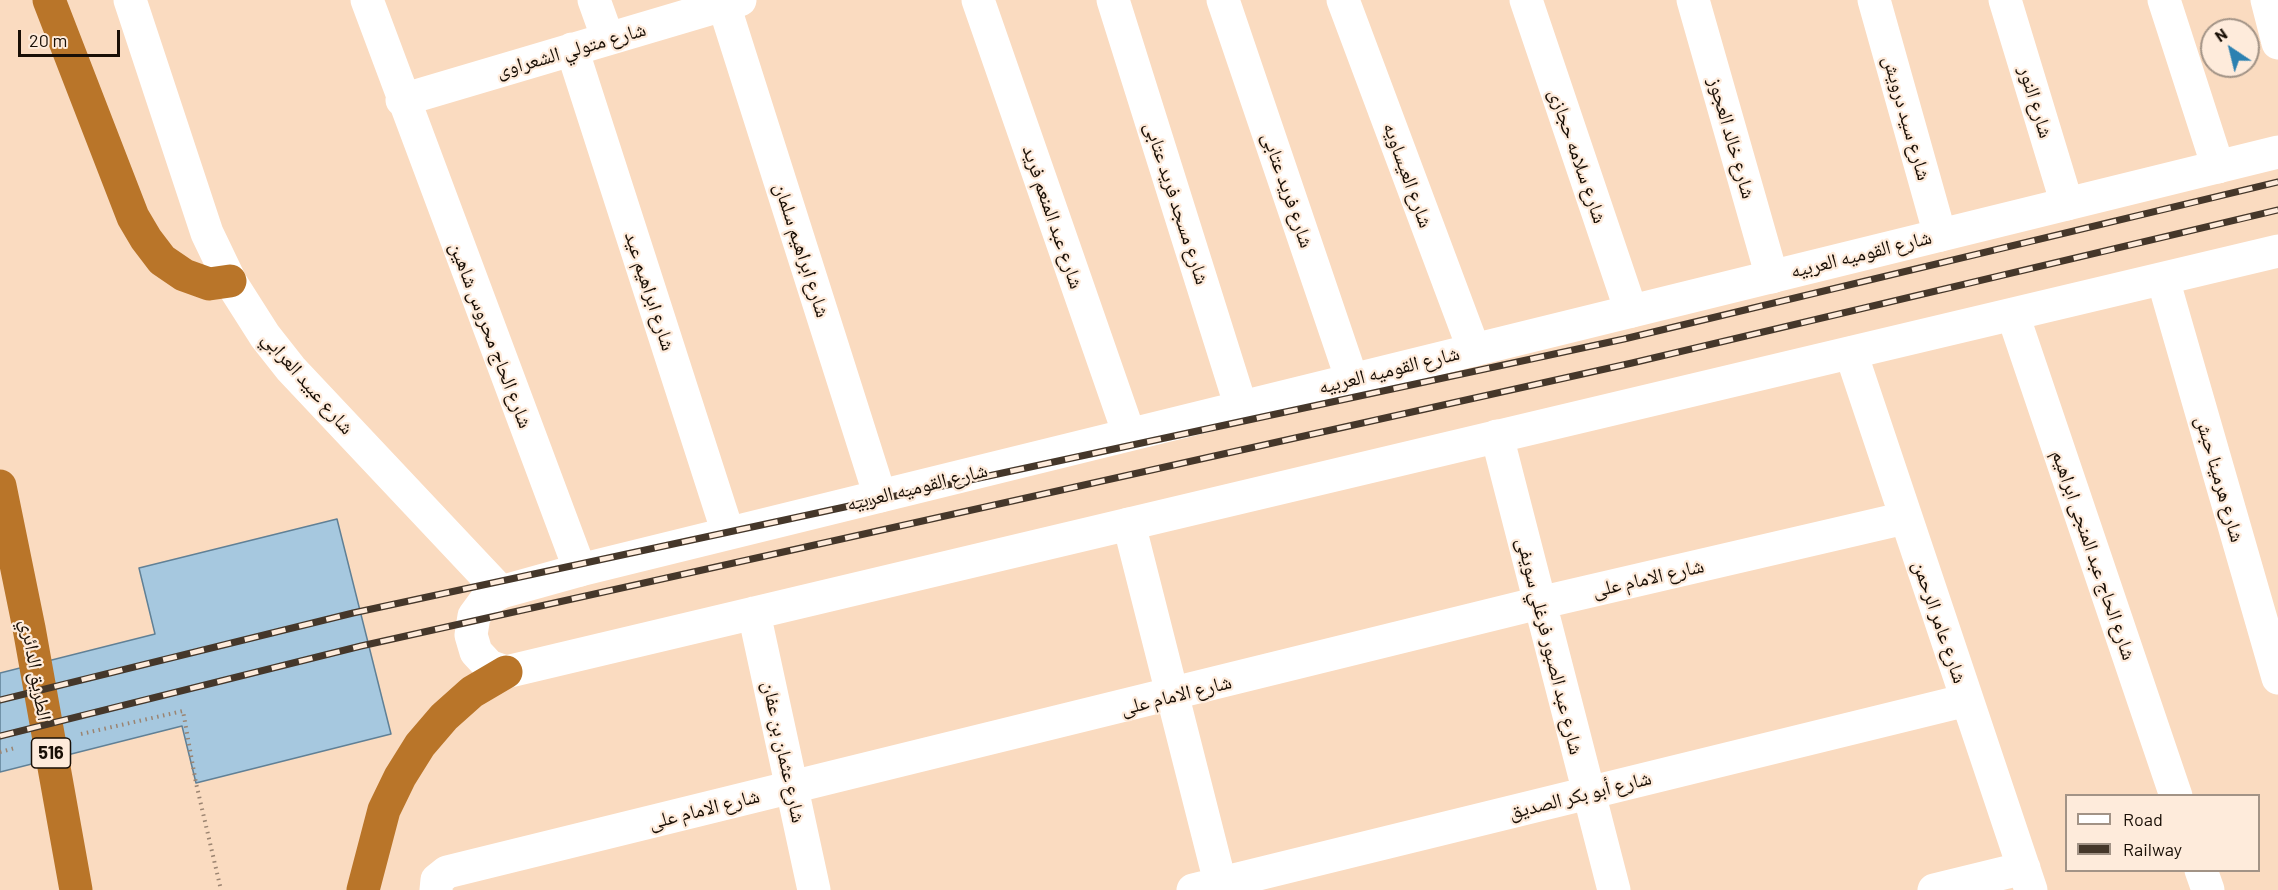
<!DOCTYPE html>
<meta charset="utf-8">
<style>
body{margin:0}
#map{position:relative;width:2278px;height:890px;overflow:hidden;background:#fadbc0;font-family:Barlow,sans-serif}
canvas{display:block}
.legend{position:absolute;left:2065px;top:794px;width:195px;height:78px;box-sizing:border-box;background:#feebdb;border:2px solid #a29386;margin:0;padding:8px 10px;list-style:none;font-size:18px;color:#190f06}
.legend li{display:flex;align-items:center;gap:12px;height:30px}
.legend b{width:30px;border:2px solid #a29386}
.north{position:absolute;left:2200px;top:18px;width:60px;height:60px;box-sizing:border-box;background:#feebdb;border:2px solid #a29386;border-radius:50%;rotate:325deg;font-size:16px;font-weight:700;line-height:24px;text-align:center;color:#190f06}
.north::after{content:'';display:block;margin:auto;width:21px;height:27px;background:#2c81b1;clip-path:polygon(50% 0,100% 100%,50% 72%,0 100%)}
.scale{position:absolute;left:18px;top:30px;width:102px;height:27px;box-sizing:border-box;border:3px solid #190f06;border-top:0;padding-left:8px;font-size:18px;line-height:21px;white-space:nowrap;color:#190f06;-webkit-text-stroke:4px #feebdb;paint-order:stroke}
</style>
<div id="map">
<canvas width="2278" height="890"></canvas>
<ul class="legend">
<li><b style="height:8px;background:#fff"></b>Road</li>
<li><b style="height:8px;background:#45372a"></b>Railway</li>
</ul>
<div class="north">N</div>
<div class="scale">20 m</div>
</div>
<script>
const context = document.querySelector('canvas').getContext('2d');
context.lineJoin = 'round';
function paint(path, color) { context.fillStyle = color; context.fill(path, 'evenodd'); }
const toPath = rows => new Path2D(rows.map(r => 'M' + r).join(''));
function stroke(path, color, width, dash) { context.strokeStyle = color; context.lineWidth = width; context.lineCap = dash ? 'butt' : 'round'; context.setLineDash(dash || []); context.stroke(path); }
function write(font, color, halo, rows, align = 'center') {
  context.font = font + ' Barlow,"Noto Naskh Arabic",sans-serif'; context.lineWidth = 4.5; context.setLineDash([]); context.textBaseline = 'middle'; context.strokeStyle = halo; context.fillStyle = color; for (const [text, x, y, turn = 0] of rows) {
    context.save(); context.translate(x, y); context.rotate((+turn || 0) * Math.PI / 180); context.textAlign = isNaN(turn) ? turn : align; if (halo) context.strokeText(text, 0, 0); context.fillText(text, 0, 0); context.restore();
  }
}
const building = toPath([
 [337,519,391,734,196,783,182,726,0,772,0,673,155,634,139,568,337,519]
]);
paint(building, '#a6c8df');
stroke(building, '#608096', 1.5);
stroke(toPath([
 [81,734,183,711,196,783,221,890],
 [0,752,15,748]
]), '#9b8471', 4, [1.5, 4.5]);
stroke(toPath([
 [130,0,207,233,230,281,265,336,291,369,501,592],
 [367,0,580,570],
 [594,0,608,39],
 [978,0,1129,434],
 [1113,0,1241,407],
 [1223,0,1352,380],
 [1343,0,1474,350],
 [1526,0,1631,311],
 [1693,0,1772,277],
 [1874,0,1940,235],
 [2005,0,2067,204],
 [2164,0,2218,167],
 [724,5,880,496],
 [572,49,728,533],
 [402,100,740,0],
 [2163,279,2278,678],
 [2013,315,2176,796],
 [1851,353,2031,890],
 [1497,436,1614,890],
 [1129,524,1222,890],
 [2201,870,2208,890],
 [436,890,437,880,447,872,1539,603,1905,518],
 [1193,890,1967,700],
 [1934,890,2024,868]
]), '#fff', 33);
stroke(toPath([
 [2267,0,2278,43],
 [2278,152,580,570,501,592,485,601,474,616,471,635,476,652,489,666,506,672,2278,251],
 [754,613,814,890]
]), '#fff', 33);
stroke(toPath([
 [49,0,133,217,146,239,162,260,184,275,209,284,230,281],
 [0,486,29,628,76,890],
 [363,890,384,810,400,777,420,745,444,717,472,692,506,672]
]), '#b97529', 33);
const rail = toPath([
 [0,700,353,613,1624,339,2278,182],
 [0,736,361,646,1632,363,2278,210]
]);
stroke(rail, '#45372a', 7);
stroke(rail, '#feebdb', 4.5, [14]);
for (const [x, y, w] of [
 [51,753,39]
]) { const box = new Path2D(); box.roundRect(x - w / 2, y - 15, w, 30, 4.5); context.fillStyle = '#feebdb'; context.fill(box); stroke(box, '#190f06', 1.5); }
write('bold 18px', '#190f06', null, [
 ["516",51,753]
]);
write('20px', '#190f06', '#feebdb', [
 ["شارع متولي الشعراوى",571,50,-16],
 ["شارع النور",2036,102,73],
 ["شارع سيد درويش",1907,118,74],
 ["شارع خالد العجوز",1732,138,74],
 ["شارع سلامه حجازى",1578,156,71],
 ["شارع العيساويه",1408,175,70],
 ["شارع فريد عتابى",1288,190,71],
 ["شارع مسجد فريد عتابى",1177,203,72],
 ["شارع عبد المنعم فريد",1053,217,71],
 ["شارع ابراهيم سلمان",802,250,72],
 ["شارع القوميه العربيه",1861,254,-14],
 ["شارع ابراهيم عيد",650,291,72],
 ["شارع الحاج محروس شاهين",491,335,69],
 ["شارع القوميه العربيه",1389,370,-14],
 ["شارع عبيد العرابي",308,383,49],
 ["شارع هرمينا حبش",2220,479,74],
 ["شارع القوميه العربيه",917,487,-14],
 ["شارع الحاج عبد المنجى ابراهيم",2094,555,71],
 ["شارع الامام على",1648,578,-13],
 ["شارع عامر الرحمن",1940,622,71],
 ["شارع عبد الصبور فرغلي سويفى",1550,646,76],
 ["الطريق الدائري",36,670,80],
 ["شارع الامام على",1176,695,-14],
 ["شارع عثمان بن عفان",784,752,78],
 ["شارع أبو بكر الصديق",1580,795,-14],
 ["شارع الامام على",704,809,-14]
]);
</script>
